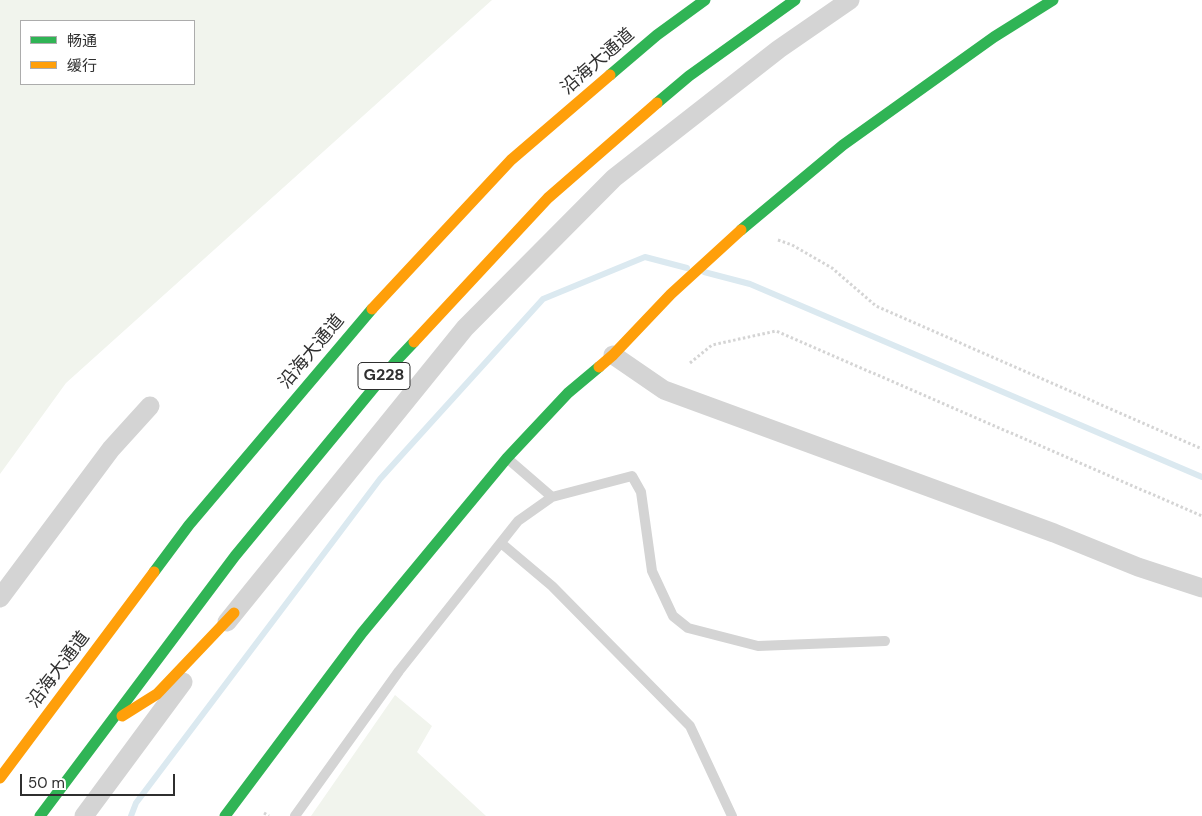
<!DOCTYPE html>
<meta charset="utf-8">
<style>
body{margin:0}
#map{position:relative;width:1202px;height:816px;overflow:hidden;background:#fff;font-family:"DM Sans","Noto Sans SC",sans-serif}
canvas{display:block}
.legend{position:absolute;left:20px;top:20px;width:175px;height:65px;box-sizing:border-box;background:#fff;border:1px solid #acacac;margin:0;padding:6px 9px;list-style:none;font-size:15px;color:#2f2f2f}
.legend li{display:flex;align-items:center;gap:10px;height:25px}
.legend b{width:25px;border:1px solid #acacac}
.scale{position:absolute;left:20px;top:774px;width:155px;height:22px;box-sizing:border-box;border:2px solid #2f2f2f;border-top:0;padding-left:6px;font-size:15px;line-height:18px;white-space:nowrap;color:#2f2f2f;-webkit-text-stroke:4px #fff;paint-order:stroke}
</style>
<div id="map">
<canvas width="1202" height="816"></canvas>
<ul class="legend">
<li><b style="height:6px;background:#30b455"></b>畅通</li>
<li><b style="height:6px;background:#ff9f0a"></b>缓行</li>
</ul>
<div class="scale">50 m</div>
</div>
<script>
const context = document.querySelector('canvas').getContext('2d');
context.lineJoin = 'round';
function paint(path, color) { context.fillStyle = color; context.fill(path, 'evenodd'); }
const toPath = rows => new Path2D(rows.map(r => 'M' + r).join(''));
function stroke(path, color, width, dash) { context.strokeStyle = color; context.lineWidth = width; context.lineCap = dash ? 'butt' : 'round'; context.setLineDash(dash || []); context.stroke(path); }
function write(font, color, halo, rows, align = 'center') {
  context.font = font + ' "DM Sans","Noto Sans SC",sans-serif'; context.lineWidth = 5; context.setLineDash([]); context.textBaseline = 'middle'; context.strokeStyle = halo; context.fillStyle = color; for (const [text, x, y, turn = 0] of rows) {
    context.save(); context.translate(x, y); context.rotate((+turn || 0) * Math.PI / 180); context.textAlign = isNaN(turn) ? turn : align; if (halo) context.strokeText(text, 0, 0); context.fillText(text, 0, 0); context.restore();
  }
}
paint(toPath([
 [0,0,492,0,66,383,0,474],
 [194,21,194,84,21,84,21,21],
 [395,695,432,726,417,752,486,816,311,816]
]), '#f1f4ed');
stroke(toPath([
 [704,272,750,284,1202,477],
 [131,816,136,803,380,479,543,299,645,257,687,268]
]), '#dbe9f0', 6);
stroke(toPath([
 [778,240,792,245,832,268,876,306,1202,449],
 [690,363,712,345,776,331,1202,516],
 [264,813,269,816]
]), '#d4d4d4', 3, [2.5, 2.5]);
stroke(toPath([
 [508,459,552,497],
 [501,543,552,586,690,726,732,816],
 [295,816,399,671,518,521,552,497,632,476,641,492,652,571,673,616,688,628,758,646,885,641]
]), '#d4d4d4', 10);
stroke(toPath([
 [613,355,664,390,1054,533,1138,567,1202,588],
 [0,598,111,449,150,406],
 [227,622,465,328,614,178,779,49,850,0],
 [84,816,183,682]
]), '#d4d4d4', 19);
stroke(toPath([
 [610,75,657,35,705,0],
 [657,103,689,76,795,0],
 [741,230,843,145,994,37,1053,0],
 [154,572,189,525,372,309],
 [40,816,235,556,396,361,414,342],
 [225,816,362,633,507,458,568,393,599,367]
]), '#30b455', 11);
stroke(toPath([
 [372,309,511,160,610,75],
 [414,342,548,198,657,103],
 [599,367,613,355,671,294,741,230],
 [122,716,157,694,234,613],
 [0,778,154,572]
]), '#ff9f0a', 11);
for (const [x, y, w] of [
 [384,376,52]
]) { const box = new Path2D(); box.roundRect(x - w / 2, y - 13.5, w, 27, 4); context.fillStyle = '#fff'; context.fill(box); stroke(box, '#2f2f2f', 1); }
write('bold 16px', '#2f2f2f', null, [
 ["G228",384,376]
]);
write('18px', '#2f2f2f', '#fff', [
 ["沿海大通道",598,62,-41],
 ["沿海大通道",312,352,-50],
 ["沿海大通道",59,670,-53]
]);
</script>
